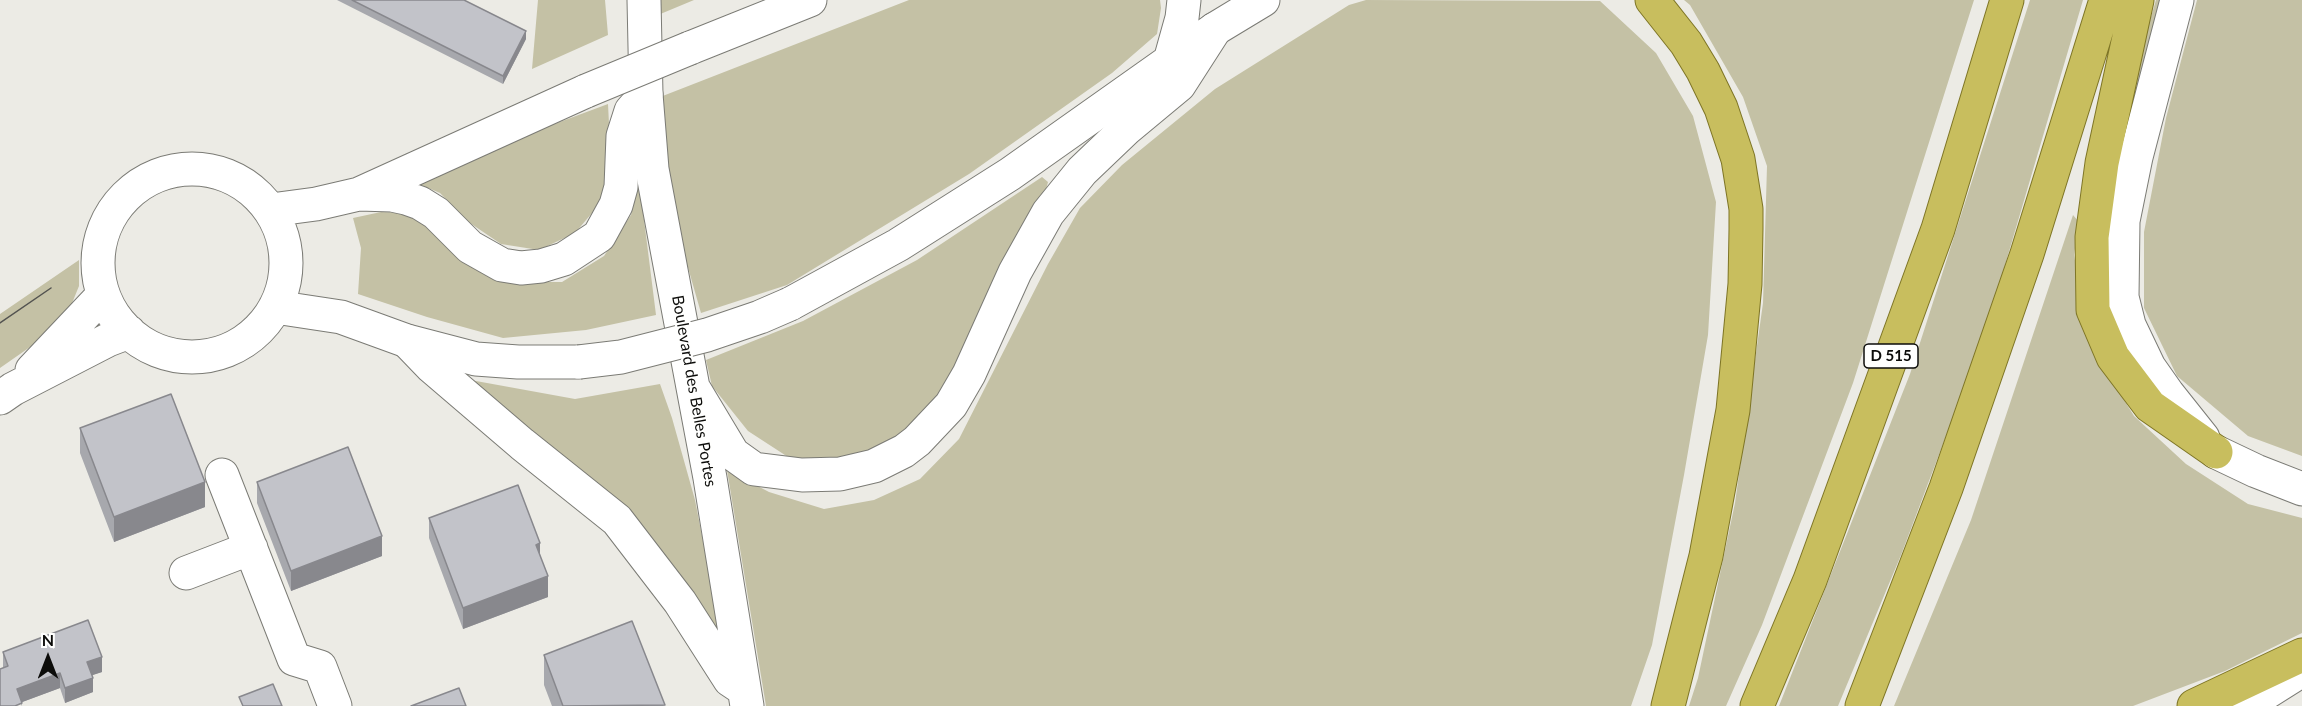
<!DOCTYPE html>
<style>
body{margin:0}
#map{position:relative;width:2302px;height:706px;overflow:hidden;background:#ecebe5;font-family:Lato,sans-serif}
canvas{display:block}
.north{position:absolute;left:18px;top:628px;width:60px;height:60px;-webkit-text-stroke:4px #fffffe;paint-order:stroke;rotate:0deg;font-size:16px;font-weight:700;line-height:24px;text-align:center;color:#0c0c0a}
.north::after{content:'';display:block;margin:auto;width:21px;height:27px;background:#0c0c0a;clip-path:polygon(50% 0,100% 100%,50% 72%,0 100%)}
</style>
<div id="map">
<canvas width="2302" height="706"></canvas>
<div class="north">N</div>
</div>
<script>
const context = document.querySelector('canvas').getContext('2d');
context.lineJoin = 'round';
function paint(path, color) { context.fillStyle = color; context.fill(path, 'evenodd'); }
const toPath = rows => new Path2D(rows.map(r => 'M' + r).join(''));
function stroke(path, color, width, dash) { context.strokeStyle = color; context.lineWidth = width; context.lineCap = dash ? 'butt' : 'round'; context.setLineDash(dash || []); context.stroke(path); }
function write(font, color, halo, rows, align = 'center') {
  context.font = font + ' Lato,sans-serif'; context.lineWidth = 4.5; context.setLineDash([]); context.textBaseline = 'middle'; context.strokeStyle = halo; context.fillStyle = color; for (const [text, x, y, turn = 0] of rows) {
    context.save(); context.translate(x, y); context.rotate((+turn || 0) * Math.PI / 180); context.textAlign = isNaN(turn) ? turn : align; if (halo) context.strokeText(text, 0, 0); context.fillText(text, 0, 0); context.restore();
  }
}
paint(toPath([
 [538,0,605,0,608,35,532,69],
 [658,0,694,0,658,15],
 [909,0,1160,0,1161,8,1157,34,1112,73,969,174,787,285,701,313,661,173,655,99],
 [1366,0,1600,1,1656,53,1693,116,1716,202,1708,335,1684,475,1652,645,1631,706,766,706,727,470,769,492,824,509,874,500,920,479,959,439,1048,264,1080,208,1122,165,1215,89,1349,5],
 [1684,0,1974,0,1853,383,1762,625,1726,706,1689,706,1698,678,1735,503,1763,303,1767,166,1743,97,1690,5],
 [2030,0,2083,0,1985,333,1901,555,1838,706,1779,706,1910,374],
 [2156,0,2169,0,2127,163,2122,125,2135,71],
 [2197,0,2302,0,2302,456,2248,436,2177,376,2144,308,2144,232,2166,118],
 [608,104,611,164,598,206,575,233,539,250,501,244,467,221,440,193,407,179],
 [1042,177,1048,182,1043,201,973,329,932,411,894,445,848,463,788,457,748,431,712,386,706,360,803,321,917,260],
 [639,180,656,315,586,330,503,338,427,317,358,294,361,248,353,218,381,212,410,213,518,282,562,282,604,256,631,215],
 [2073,215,2079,222,2074,255,2084,312,2108,374,2134,416,2186,464,2248,504,2302,518,2302,633,2225,671,2133,706,1894,706,1971,520],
 [79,260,79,286,66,318,53,331,0,368,0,314],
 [465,379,575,399,660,384,672,418,695,500,711,582,719,641]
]), '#c4c1a5');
const minor = toPath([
 [222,475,294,659,320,667,335,706],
 [186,573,251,548]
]);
const tertiary = toPath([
 [644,0,646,94,652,169,710,478,747,706],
 [2177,0,2136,157,2123,221,2122,297,2129,325,2149,367,2168,394,2203,438],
 [407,341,432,367,522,444,617,520,680,602,730,680,742,688],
 [694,389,733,454,754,469,802,475,840,474,874,466,904,451,917,441,951,405,969,374,1015,272,1048,213,1082,171,1126,129,1179,85,1215,29]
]);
const secondary = toPath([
 [690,48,810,0],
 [1170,61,1182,18,1184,0],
 '98 263a94 94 0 1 1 188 0a94 94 0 1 1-188 0Z',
 [359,194,392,195,406,198,420,203,436,213,470,247,502,265,521,268,541,266,564,259,599,236,616,205,621,187,623,136,631,111,646,94],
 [271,210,316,204,359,194,586,91],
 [790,304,898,245,1010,174,1215,29,1263,0],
 [275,307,341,317,407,341,476,359,518,362,579,362],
 [32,370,103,295],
 [0,398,13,389,108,340,129,332],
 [2216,452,2256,471,2302,489],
 [2245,706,2302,670]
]);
const trunk = toPath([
 [1652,0,1686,43,1703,71,1721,108,1738,159,1746,209,1746,229,1745,284,1733,410,1706,556,1668,706],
 [2137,0,2102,163,2092,237,2093,310,2113,357,2150,406,2216,452],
 [1757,706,1810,580,1938,229,2007,0],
 [1862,706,1946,488,2027,254,2106,0],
 [2194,706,2302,655]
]);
stroke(minor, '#7b7b75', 35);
stroke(tertiary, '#7b7b75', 35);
stroke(secondary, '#7b7b75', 35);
stroke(trunk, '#7e7526', 35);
stroke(minor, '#fff', 33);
stroke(tertiary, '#fff', 33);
stroke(secondary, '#fff', 33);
stroke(trunk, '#c8be5e', 33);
stroke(toPath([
 [0,323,51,288]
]), '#535350', 1.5);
const secondaryBridge = toPath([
 [586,91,690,48],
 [579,362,621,357,707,335,760,317,790,304]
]);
stroke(secondaryBridge, '#7b7b75', 35, []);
stroke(secondaryBridge, '#fff', 33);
paint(toPath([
 [337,0,464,0,526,39,503,84],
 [80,428,205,507,114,542,80,453],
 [257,482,382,556,291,591,257,503],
 [429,518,540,556,548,597,463,629,429,538],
 [3,652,102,672,92,675,93,692,65,703,60,688,22,702,22,706,3,668],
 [544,655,665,706,552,706,544,685]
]), '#a7a8ad');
paint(toPath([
 [526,31,526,39,503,84,503,76],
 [205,482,205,507,114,542,114,517],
 [382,536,382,556,291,591,291,571],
 [540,543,540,563,536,545],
 [548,576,548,597,463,629,463,608],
 [102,657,102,672,87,677,87,662],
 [60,673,60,688,17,704,17,689],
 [93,678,93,692,65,703,65,688]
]), '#88888d');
const building = toPath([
 [352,0,464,0,526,31,503,76,352,0],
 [171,394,205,482,114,517,80,428,171,394],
 [348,447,382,536,291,571,257,482,348,447],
 [518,485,540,543,536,545,548,576,463,608,429,518,518,485],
 [88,620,102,657,87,662,93,678,65,688,60,673,17,689,22,703,15,706,0,706,0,669,8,666,3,652,88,620],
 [632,621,665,705,563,706,544,655,632,621],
 [273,684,282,706,243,706,239,697,273,684],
 [459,688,466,706,411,706,459,688]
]);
paint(building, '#c2c3c9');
stroke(building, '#88888d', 1.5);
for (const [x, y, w] of [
 [1891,356,54]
]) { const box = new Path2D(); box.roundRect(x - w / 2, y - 12, w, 24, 4.5); context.fillStyle = '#fffffe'; context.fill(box); stroke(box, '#0c0c0a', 1.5); }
write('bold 15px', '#0c0c0a', null, [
 ["D 515",1891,356]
]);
write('16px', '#0c0c0a', '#fffffe', [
 ["Boulevard des Belles Portes",694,391,80]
]);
</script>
